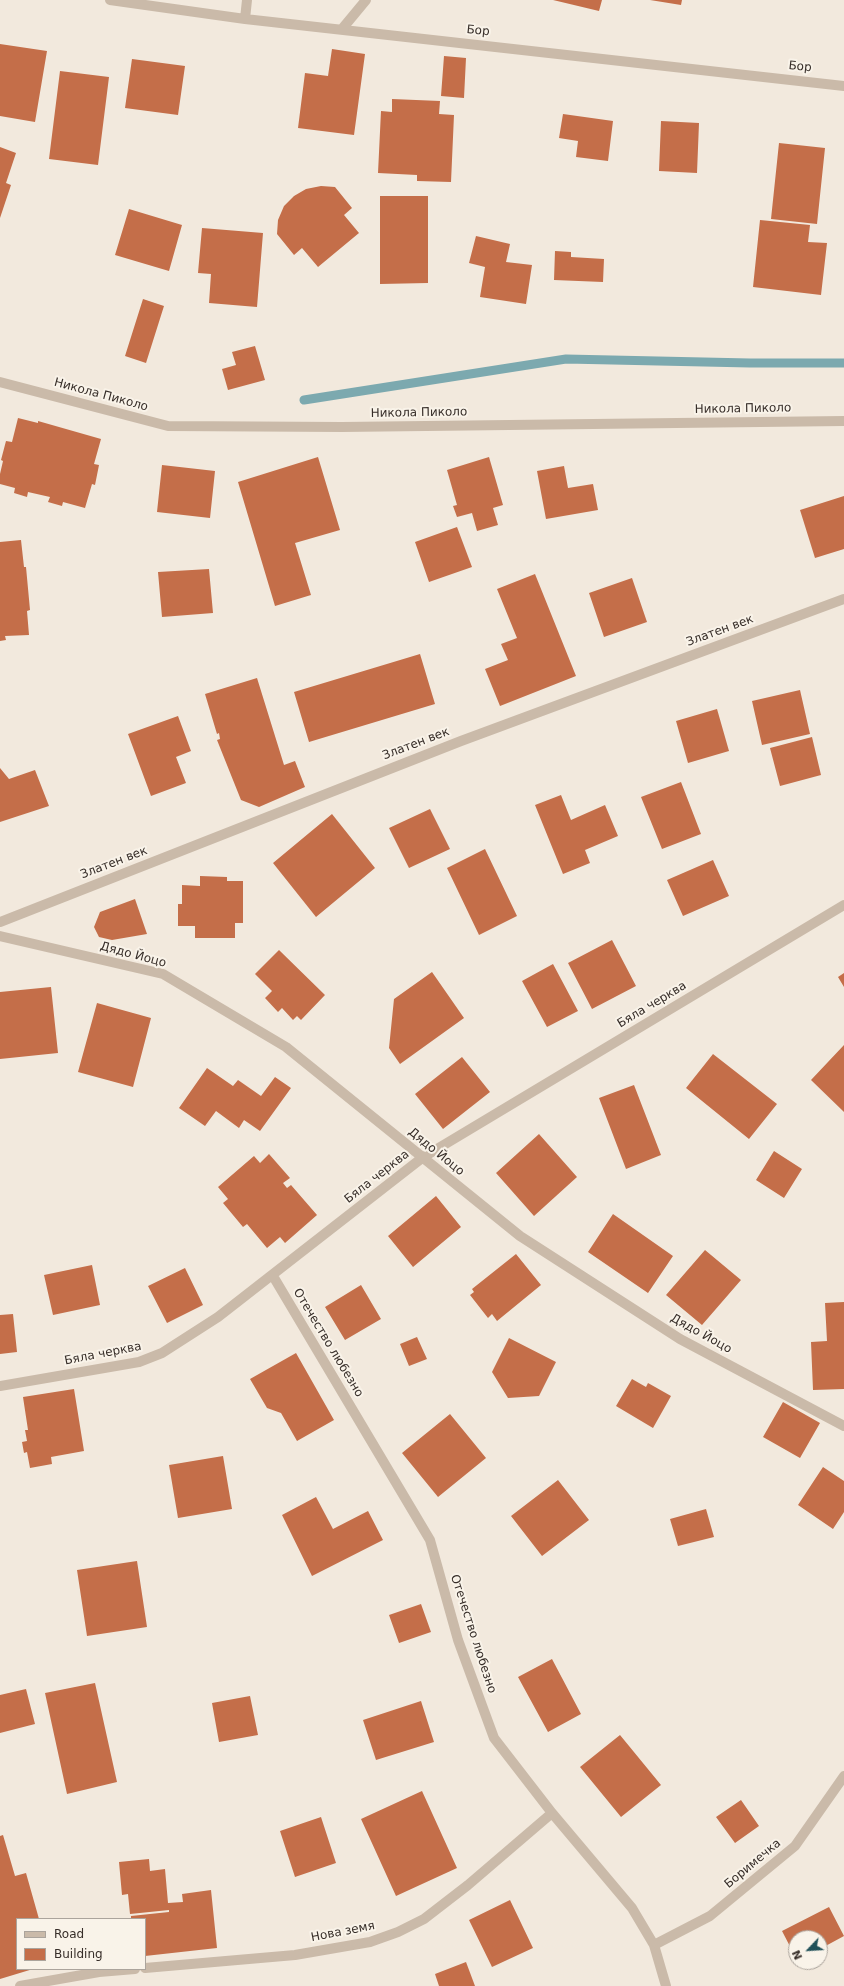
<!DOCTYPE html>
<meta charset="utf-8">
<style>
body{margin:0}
#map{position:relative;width:844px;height:1986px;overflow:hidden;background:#f2e9dd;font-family:"DejaVu Sans",sans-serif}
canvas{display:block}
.legend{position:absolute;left:16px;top:1918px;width:130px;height:52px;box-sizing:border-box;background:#f9f3e9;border:1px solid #aba49c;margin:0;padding:5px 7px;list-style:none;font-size:12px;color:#372e29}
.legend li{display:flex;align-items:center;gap:8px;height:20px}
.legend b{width:20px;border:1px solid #aba49c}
.north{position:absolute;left:788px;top:1930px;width:40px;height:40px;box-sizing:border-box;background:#f9f3e9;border:1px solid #aba49c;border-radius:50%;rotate:245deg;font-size:11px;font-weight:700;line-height:16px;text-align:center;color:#372e29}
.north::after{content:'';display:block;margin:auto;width:14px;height:18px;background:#1f5058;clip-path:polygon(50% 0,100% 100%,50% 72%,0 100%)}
</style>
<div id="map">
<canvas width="844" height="1986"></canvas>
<ul class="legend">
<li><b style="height:5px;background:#cabaa9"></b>Road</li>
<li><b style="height:11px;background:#c46e49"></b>Building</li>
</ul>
<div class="north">N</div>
</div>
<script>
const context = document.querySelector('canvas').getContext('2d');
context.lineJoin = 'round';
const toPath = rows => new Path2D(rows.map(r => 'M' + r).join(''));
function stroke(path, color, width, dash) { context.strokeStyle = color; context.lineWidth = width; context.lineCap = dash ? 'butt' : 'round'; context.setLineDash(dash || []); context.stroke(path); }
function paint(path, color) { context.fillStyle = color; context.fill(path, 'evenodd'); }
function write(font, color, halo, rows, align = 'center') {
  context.font = font + ' "DejaVu Sans",sans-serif'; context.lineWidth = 4; context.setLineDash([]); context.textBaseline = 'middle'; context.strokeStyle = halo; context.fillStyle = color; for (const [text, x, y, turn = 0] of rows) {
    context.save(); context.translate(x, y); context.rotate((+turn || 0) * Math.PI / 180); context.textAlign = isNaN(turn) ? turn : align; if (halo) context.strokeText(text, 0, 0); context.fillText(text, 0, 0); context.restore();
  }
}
stroke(toPath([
 [304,400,566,359,750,363,844,363]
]), '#7ca9af', 9);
paint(toPath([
 [553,0,602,0,599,11],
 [650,0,682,0,681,5],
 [0,44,47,51,35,122,0,116],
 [332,49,365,54,354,135,298,128,305,73,328,76],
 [444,56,466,58,464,98,441,96],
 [132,59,185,66,178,115,125,108],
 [60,71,109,77,98,165,49,159],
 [392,99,440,101,439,114,454,115,451,182,417,181,417,175,378,173,381,111,392,112],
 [563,114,613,121,608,161,576,157,578,141,559,138],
 [661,121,699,123,697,173,659,171],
 [779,143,825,148,817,224,771,219],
 [0,147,16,153,6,183,11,185,0,218],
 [321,186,335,187,352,208,344,215,359,233,318,267,302,248,294,255,277,234,278,220,284,206,294,196,306,189],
 [380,196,428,196,428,283,380,284],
 [129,209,182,225,169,271,115,255],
 [760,220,810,225,808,242,827,243,821,295,753,287],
 [202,228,263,233,257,307,209,303,211,274,198,273],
 [476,236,510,244,506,262,532,265,526,304,480,297,485,267,469,263],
 [555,251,571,252,571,257,604,259,603,282,554,280],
 [143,299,164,306,146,363,125,356],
 [255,346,265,380,228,390,222,369,236,365,232,352],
 [18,418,38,423,38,421,101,439,94,464,99,465,95,485,92,484,85,508,63,502,62,506,48,502,50,497,28,492,27,497,14,493,15,488,0,484,0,474,3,461,1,460,6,441,12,442],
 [318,457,340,530,295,543,311,595,275,606,238,482],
 [489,457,503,505,493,508,498,525,477,531,472,513,457,517,453,506,457,505,447,470],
 [162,465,215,471,210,518,157,512],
 [564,466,568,488,593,484,598,510,546,519,537,471],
 [844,496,844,549,815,558,800,510],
 [457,527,472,567,429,582,415,542],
 [21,540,24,567,26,567,30,610,27,611,29,635,5,636,6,640,0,641,0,542],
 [209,569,213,613,162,617,158,572],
 [535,574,576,676,500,706,485,669,508,660,501,644,517,638,497,589],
 [632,578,647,622,604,637,589,593],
 [420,654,435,704,309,742,294,692],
 [257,678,284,765,295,761,305,787,259,807,241,800,217,740,220,739,219,733,217,734,205,694],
 [800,690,810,734,762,745,752,701],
 [717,709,729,751,688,763,676,721],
 [178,716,191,751,176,757,186,783,151,796,128,734],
 [812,737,821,775,780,786,770,748],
 [0,768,9,779,35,770,49,806,0,822],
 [681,782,701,834,662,849,641,797],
 [561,795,571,820,605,805,618,836,585,850,590,863,563,874,535,805],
 [430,809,450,849,409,868,389,828],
 [332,814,375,868,316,917,273,863],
 [485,849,517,916,479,935,447,868],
 [713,860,729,896,683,916,667,880],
 [200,876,227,877,227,881,243,881,243,923,235,923,235,938,195,938,195,926,178,926,178,904,182,904,182,885,200,886],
 [135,899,147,934,112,940,99,937,94,927,100,912],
 [612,940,636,986,592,1009,568,963],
 [279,950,325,995,301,1020,297,1016,293,1020,282,1008,278,1012,265,998,272,991,255,974],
 [553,964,578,1011,547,1027,522,981],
 [432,972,464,1018,400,1064,389,1048,394,999],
 [844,973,844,987,838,977],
 [51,987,58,1053,0,1059,0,992],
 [97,1003,151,1018,133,1087,78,1072],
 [844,1045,844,1112,811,1080],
 [713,1054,777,1104,749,1139,686,1088],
 [462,1057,490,1092,443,1129,415,1094],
 [207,1068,233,1086,238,1080,261,1096,275,1077,291,1088,260,1131,244,1120,239,1128,216,1111,205,1126,179,1108],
 [634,1085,661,1155,626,1169,599,1098],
 [539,1134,577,1177,534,1216,496,1173],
 [774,1151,802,1169,784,1198,756,1180],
 [269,1154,290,1178,283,1183,287,1188,291,1185,317,1215,285,1243,280,1237,267,1248,247,1224,243,1227,223,1203,228,1199,218,1187,254,1156,260,1163],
 [436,1196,461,1227,413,1267,388,1236],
 [613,1214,673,1256,648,1293,588,1252],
 [705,1250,741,1280,702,1325,666,1295],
 [516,1254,541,1285,497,1321,492,1314,488,1318,470,1295,474,1292,472,1289],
 [92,1265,100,1305,53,1315,44,1275],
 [185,1268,203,1305,167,1323,148,1286],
 [361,1285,381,1319,345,1340,325,1307],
 [844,1302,844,1389,813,1390,811,1342,827,1341,825,1303],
 [13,1314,17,1352,0,1354,0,1315],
 [417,1337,427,1359,409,1366,400,1344],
 [509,1338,556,1362,539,1396,508,1398,492,1372],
 [296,1353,334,1420,297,1441,281,1413,267,1408,250,1379],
 [632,1379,646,1387,648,1383,671,1396,653,1428,616,1406],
 [74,1389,84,1451,51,1457,52,1464,30,1468,27,1452,24,1453,22,1442,27,1441,25,1430,28,1430,23,1397],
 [783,1402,820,1423,800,1458,763,1437],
 [450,1414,486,1458,438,1497,402,1453],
 [223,1456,232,1509,178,1518,169,1465],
 [823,1467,844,1481,844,1512,833,1529,798,1505],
 [558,1480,589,1520,542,1556,511,1516],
 [316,1497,333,1529,368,1511,383,1540,312,1576,282,1515],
 [706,1509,714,1537,678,1546,670,1519],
 [137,1561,147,1627,87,1636,77,1570],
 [421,1604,431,1632,399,1643,389,1615],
 [552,1659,581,1714,548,1732,518,1677],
 [95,1683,117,1782,67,1794,45,1693],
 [26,1689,35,1724,0,1733,0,1695],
 [250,1696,258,1735,219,1742,212,1703],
 [421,1701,434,1742,376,1760,363,1720],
 [620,1735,661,1785,621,1817,580,1767],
 [422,1791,457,1868,396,1896,361,1819],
 [741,1800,759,1826,735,1843,716,1817],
 [321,1817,336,1863,295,1877,280,1831],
 [3,1835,15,1876,26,1873,39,1919,17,1919,17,1969,33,1969,0,1979,0,1836],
 [149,1859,150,1871,165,1869,168,1903,183,1902,182,1894,211,1890,217,1948,145,1956,145,1919,131,1919,131,1916,169,1912,169,1910,130,1914,128,1894,122,1895,119,1862],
 [510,1900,533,1948,492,1967,469,1920],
 [829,1907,844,1936,820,1949,820,1938,796,1938,796,1958,782,1931],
 [466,1962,475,1986,439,1986,435,1974]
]), '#c46e49');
stroke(toPath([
 [110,0,245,19,844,86],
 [245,19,247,0],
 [342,29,366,0],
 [0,382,168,426,342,427,844,421],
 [0,922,461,741,844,599],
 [0,936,163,974,286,1047,520,1236,680,1339,844,1426],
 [273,1276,430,1540,458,1640,494,1738,552,1813,632,1908,654,1945,666,1986],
 [0,1386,139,1362,162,1353,218,1317,422,1158,844,905],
 [654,1945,710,1916,795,1846,844,1776],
 [145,1968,295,1955,370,1942,398,1932,424,1919,468,1885,552,1813],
 [20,1986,99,1972,135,1969]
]), '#cabaa9', 10);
write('12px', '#372e29', '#f9f3e9', [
 ["Бор",478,31,6],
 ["Бор",800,67,6],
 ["Никола Пиколо",101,395,15],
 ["Никола Пиколо",743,409,-1],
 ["Никола Пиколо",419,413,-1],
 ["Златен век",720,631,-20],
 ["Златен век",416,744,-21],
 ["Златен век",114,863,-21],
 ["Дядо Йоцо",133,955,15],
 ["Бяла черква",652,1005,-31],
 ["Дядо Йоцо",436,1152,39],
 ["Бяла черква",377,1177,-38],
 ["Дядо Йоцо",701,1334,29],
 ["Отечество любезно",328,1343,59],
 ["Бяла черква",103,1354,-11],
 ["Отечество любезно",473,1634,72],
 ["Боримечка",753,1864,-40],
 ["Нова земя",343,1932,-11]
]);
</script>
